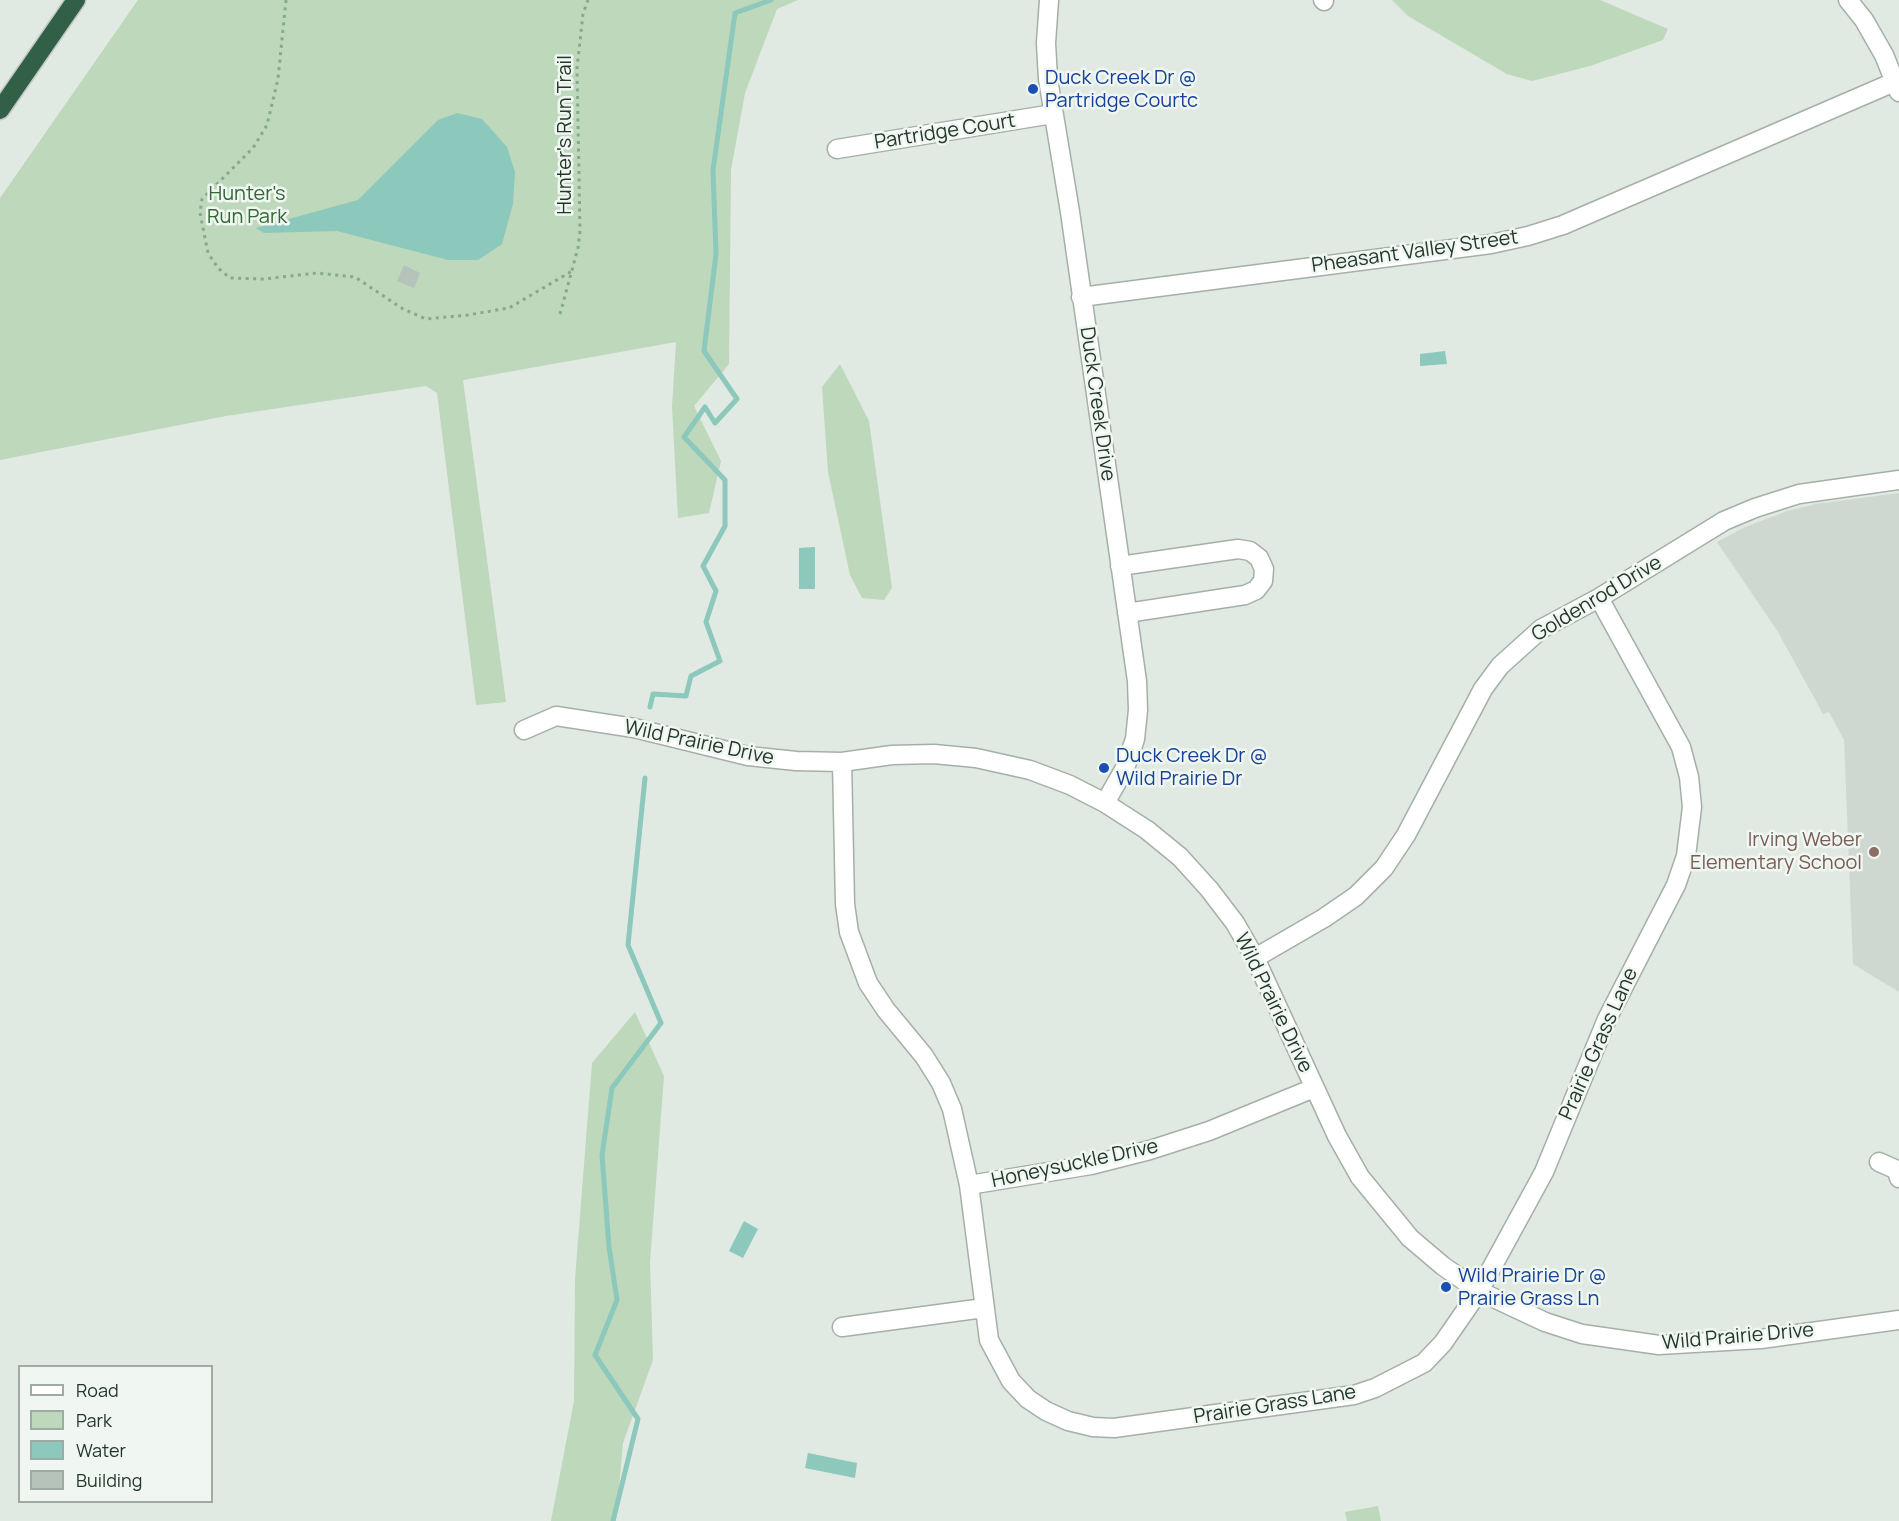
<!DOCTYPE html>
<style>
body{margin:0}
#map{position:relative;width:1899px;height:1521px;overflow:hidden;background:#e0e9e2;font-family:Manrope,sans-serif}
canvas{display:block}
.legend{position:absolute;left:18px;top:1365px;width:195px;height:138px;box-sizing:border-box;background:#f0f6f1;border:2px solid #9eaaa2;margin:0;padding:8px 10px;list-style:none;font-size:18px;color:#23372b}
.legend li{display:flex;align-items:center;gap:12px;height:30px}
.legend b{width:30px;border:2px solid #9eaaa2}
</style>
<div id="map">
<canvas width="1899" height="1521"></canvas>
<ul class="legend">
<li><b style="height:8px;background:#fff"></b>Road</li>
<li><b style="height:16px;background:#bdd8bb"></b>Park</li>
<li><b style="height:16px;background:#8dc8bd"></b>Water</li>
<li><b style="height:16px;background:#b6c3ba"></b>Building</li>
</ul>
</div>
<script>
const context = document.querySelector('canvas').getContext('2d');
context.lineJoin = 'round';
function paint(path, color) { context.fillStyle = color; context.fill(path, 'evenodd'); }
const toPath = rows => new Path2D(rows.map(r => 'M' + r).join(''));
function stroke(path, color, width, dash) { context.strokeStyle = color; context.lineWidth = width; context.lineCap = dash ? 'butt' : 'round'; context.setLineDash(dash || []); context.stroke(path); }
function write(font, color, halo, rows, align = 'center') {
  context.font = font + ' Manrope,sans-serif'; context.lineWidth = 5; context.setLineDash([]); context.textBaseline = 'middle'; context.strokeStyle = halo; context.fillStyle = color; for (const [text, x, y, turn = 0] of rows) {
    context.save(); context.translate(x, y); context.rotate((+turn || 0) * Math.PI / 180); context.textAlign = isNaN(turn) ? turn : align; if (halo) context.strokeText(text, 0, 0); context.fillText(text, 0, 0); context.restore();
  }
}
paint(toPath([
 [1899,493,1899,992,1853,964,1844,740,1829,712,1823,714,1778,632,1717,542,1745,527,1787,511,1816,504]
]), '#ced8d0');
paint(toPath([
 [138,0,798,0,777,9,745,93,731,170,729,364,694,406,721,461,709,513,678,518,672,407,676,342,463,380,506,702,476,705,437,393,426,386,226,416,0,460,0,198],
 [1392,0,1600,0,1668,29,1663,40,1590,66,1532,81,1507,74,1408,16],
 [840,364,869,421,892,588,884,600,862,598,850,575,828,472,822,387],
 [635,1012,664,1076,650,1262,653,1360,623,1443,616,1521,551,1521,574,1401,575,1279,592,1063],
 [1378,1506,1381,1521,1347,1521,1345,1512]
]), '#bdd8bb');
paint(toPath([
 [457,113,482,119,507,147,515,172,513,204,502,244,478,260,448,260,337,231,264,233,256,228,358,200,438,120],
 [1445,351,1447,364,1420,366,1420,354],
 [815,547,815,589,799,589,799,548],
 [744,1221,758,1229,743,1258,729,1251],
 [808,1453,857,1463,855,1478,805,1468]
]), '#8dc8bd');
stroke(toPath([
 [650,707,653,694,686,696,691,676,720,661,706,622,716,591,703,566,725,526,725,480,684,437,705,407,715,423,737,399,704,351,716,254,713,170,735,13,771,0],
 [613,1521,638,1419,595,1355,617,1300,609,1247,602,1155,612,1088,661,1023,628,945,645,778]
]), '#8dc8bd', 5);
paint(toPath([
 [404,265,420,273,414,288,397,281]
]), '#b6c3ba');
const minor = toPath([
 [1049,0,1046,43,1048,79,1070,212,1137,681,1138,710,1135,739,1125,768,1105,803],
 [1323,0,1324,1],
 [1848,0,1864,20,1884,55,1899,92],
 [837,149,1053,114],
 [1081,297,1491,244,1528,236,1563,225,1899,80],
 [1120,566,1238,549,1250,551,1259,558,1264,569,1263,581,1256,590,1245,595,1127,613],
 [524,730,556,716,634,728,748,756,796,761,842,762,892,755,934,754,976,758,1030,770,1070,785,1105,803,1147,830,1180,857,1209,889,1235,923,1255,958,1337,1136,1360,1177,1410,1238,1443,1266,1479,1291,1545,1322,1582,1334,1659,1345,1761,1339,1899,1320],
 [842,762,845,904,849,932,868,983,886,1010,924,1056,941,1083,952,1109,969,1185,989,1340,1011,1381,1028,1399,1046,1411,1068,1421,1093,1427,1114,1428,1354,1395,1375,1388,1424,1363,1443,1343,1479,1291,1544,1172,1607,1019,1676,885,1686,856,1692,807,1689,777,1681,747,1599,598],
 [1255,958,1324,918,1356,896,1384,868,1406,835,1483,689,1500,666,1541,629,1599,598,1724,521,1755,508,1799,494,1899,480],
 [1879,1162,1897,1170,1899,1178],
 [969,1185,1091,1165,1150,1150,1209,1131,1314,1088],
 [842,1327,984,1308]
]);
const highway = toPath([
 [0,110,76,0]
]);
stroke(minor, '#a4b0a7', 21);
stroke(highway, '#c1c7c4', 21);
stroke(toPath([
 [286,0,278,79,267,125,253,148,202,199,200,213,208,253,218,268,230,278,264,279,317,273,355,277,403,309,426,319,468,315,509,308,572,271],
 [560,314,578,248,580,231,577,68,583,14,588,0]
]), '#84a990', 3, [3, 4.5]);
stroke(minor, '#fff', 18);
stroke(highway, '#326047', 18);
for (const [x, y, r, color] of [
 [1033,89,6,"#1a4fb4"],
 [1104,768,6,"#1a4fb4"],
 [1874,852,6,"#8d6e63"],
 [1446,1287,6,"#1a4fb4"]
]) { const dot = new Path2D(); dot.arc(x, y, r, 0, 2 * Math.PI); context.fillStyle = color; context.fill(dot); stroke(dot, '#f0f6f1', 2); }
write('20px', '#164399', '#f0f6f1', [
 ["Duck Creek Dr @",1045,78],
 ["Partridge Courtc",1045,101],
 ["Duck Creek Dr @",1116,756],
 ["Wild Prairie Dr",1116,779],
 ["Wild Prairie Dr @",1458,1276],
 ["Prairie Grass Ln",1458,1299]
], 'left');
write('20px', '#23372b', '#f0f6f1', [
 ["Partridge Court",945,132,-9],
 ["Hunter's Run Trail",565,135,-90],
 ["Pheasant Valley Street",1415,252,-8],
 ["Duck Creek Drive",1097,404,82],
 ["Goldenrod Drive",1597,599,-31],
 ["Wild Prairie Drive",699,743,12],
 ["Wild Prairie Drive",1273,1003,64],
 ["Prairie Grass Lane",1599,1044,-66],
 ["Honeysuckle Drive",1075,1164,-12],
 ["Wild Prairie Drive",1738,1337,-5],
 ["Prairie Grass Lane",1275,1405,-9]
]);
write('20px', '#326934', '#f0f6f1', [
 ["Hunter's",247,194],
 ["Run Park",247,217]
]);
write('20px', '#785e54', '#f0f6f1', [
 ["Irving Weber",1862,840],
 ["Elementary School",1862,863]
], 'right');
</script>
